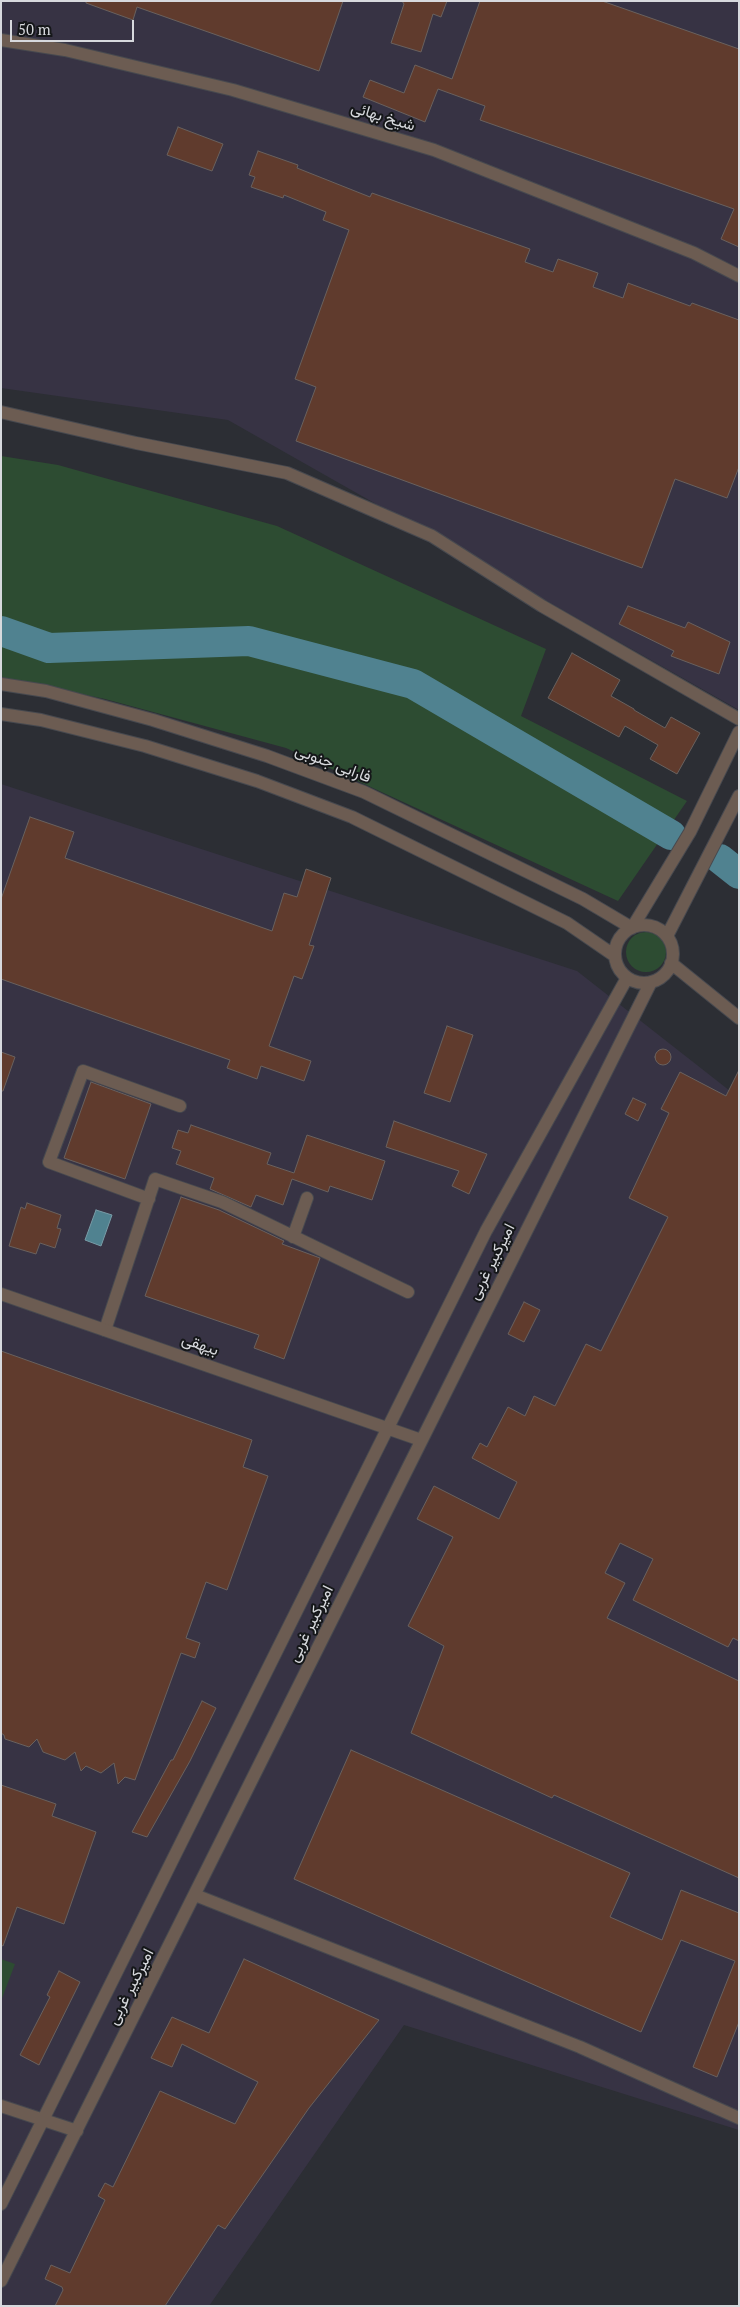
<!DOCTYPE html>
<meta charset="utf-8">
<style>
body{margin:0}
#map{position:relative;width:740px;height:2307px;overflow:hidden;background:#2c2e34;font-family:"PT Serif",serif}
canvas{display:block}
.frame{position:absolute;inset:0;border:2px solid #d7d9dd;pointer-events:none}
.scale{position:absolute;left:10px;top:20px;width:124px;height:22px;box-sizing:border-box;border:2px solid #d7d9dd;border-top:0;padding-left:6px;font-size:15px;line-height:18px;white-space:nowrap;color:#d7d9dd;-webkit-text-stroke:4px #151719;paint-order:stroke}
</style>
<div id="map">
<canvas width="740" height="2307"></canvas>
<div class="frame"></div>
<div class="scale">50 m</div>
</div>
<script>
const context = document.querySelector('canvas').getContext('2d');
context.lineJoin = 'round';
function paint(path, color) { context.fillStyle = color; context.fill(path, 'evenodd'); }
const toPath = rows => new Path2D(rows.map(r => 'M' + r).join(''));
function stroke(path, color, width, dash) { context.strokeStyle = color; context.lineWidth = width; context.lineCap = dash ? 'butt' : 'round'; context.setLineDash(dash || []); context.stroke(path); }
function write(font, color, halo, rows, align = 'center') {
  context.font = font + ' "PT Serif",Vazirmatn,serif'; context.lineWidth = 4; context.setLineDash([]); context.textBaseline = 'middle'; context.strokeStyle = halo; context.fillStyle = color; for (const [text, x, y, turn = 0] of rows) {
    context.save(); context.translate(x, y); context.rotate((+turn || 0) * Math.PI / 180); context.textAlign = isNaN(turn) ? turn : align; if (halo) context.strokeText(text, 0, 0); context.fillText(text, 0, 0); context.restore();
  }
}
paint(toPath([
 [1,1,739,1,739,710,228,420,1,388],
 [1,784,577,971,739,1098,739,2130,404,2025,209,2306,1,2306]
]), '#373344');
paint(toPath([
 [1,456,58,465,277,526,546,649,521,716,687,801,618,901,286,748,105,699,1,677],
 '626 952a20 20 0 1 1 40 0a20 20 0 1 1-40 0Z',
 [1,1959,15,1964,1,2001]
]), '#2d4c32');
const water = toPath([
 [96,1210,112,1215,101,1246,85,1240,96,1210]
]);
paint(water, '#508290');
stroke(water, '#789ca7', 1);
stroke(toPath([
 [1,631,49,648,249,641,413,684,671,835],
 [720,859,739,874]
]), '#508290', 30);
const building = toPath([
 [86,1,343,1,319,71,137,7,133,20,86,3,86,1],
 [402,1,447,1,441,17,433,14,421,52,391,43,404,4,402,1],
 [480,1,602,1,739,49,739,247,721,239,734,209,480,120,485,106,438,89,425,122,363,97,370,80,404,93,415,65,452,79,480,1],
 [178,127,223,144,212,171,167,155,178,127],
 [258,151,298,165,297,168,370,197,372,193,530,249,525,262,553,272,558,259,598,273,593,287,623,298,628,283,690,306,692,303,739,320,739,467,727,498,675,479,642,568,296,441,316,387,295,379,349,230,323,220,326,212,284,195,283,198,251,187,255,177,249,175,258,151],
 [628,606,685,628,688,622,730,642,719,674,671,656,674,651,619,624,628,606],
 [572,653,620,680,611,696,634,709,634,710,665,728,671,717,700,733,677,774,650,759,658,745,625,726,619,737,548,698,572,653],
 [30,817,74,832,65,858,272,931,284,893,297,897,306,869,331,878,309,945,314,946,302,979,294,976,269,1046,311,1061,304,1081,261,1066,257,1079,227,1068,230,1060,1,979,1,899,30,817],
 [447,1026,473,1035,450,1102,424,1093,447,1026],
 '655 1057a8 8 0 1 1 16 0a8 8 0 1 1-16 0Z',
 [1,1052,15,1057,3,1091,1,1091,1,1052],
 [739,1070,739,1641,733,1638,728,1647,633,1600,653,1559,620,1543,605,1573,625,1583,607,1618,739,1681,739,1878,554,1795,552,1798,411,1733,444,1646,408,1626,453,1537,417,1519,434,1486,499,1519,517,1482,472,1458,480,1443,487,1447,508,1407,525,1416,534,1396,555,1406,586,1344,601,1351,668,1217,629,1198,669,1113,661,1109,680,1072,726,1096,739,1070],
 [91,1082,151,1104,125,1179,64,1158,91,1082],
 [633,1098,646,1104,638,1121,625,1114,633,1098],
 [394,1121,487,1154,469,1194,452,1186,459,1171,386,1147,394,1121],
 [191,1125,271,1153,267,1164,294,1173,307,1135,385,1161,372,1200,330,1186,328,1192,292,1179,283,1205,256,1195,251,1207,210,1189,214,1178,176,1164,181,1151,172,1148,178,1130,188,1133,191,1125],
 [181,1197,219,1210,284,1241,282,1244,320,1258,284,1359,254,1348,259,1335,145,1296,181,1197],
 [27,1203,61,1215,57,1228,61,1229,55,1248,40,1243,36,1254,9,1246,21,1207,25,1209,27,1203],
 [524,1302,540,1310,524,1342,508,1334,524,1302],
 [1,1351,252,1440,243,1467,268,1476,227,1590,206,1582,186,1638,200,1643,195,1658,181,1653,135,1780,125,1777,118,1784,114,1763,101,1773,86,1766,81,1771,75,1752,65,1760,62,1759,43,1752,37,1739,29,1747,5,1739,4,1735,1,1733,1,1351],
 [202,1701,216,1708,190,1761,147,1837,132,1832,171,1760,173,1760,202,1701],
 [351,1750,630,1873,610,1917,662,1940,681,1890,739,1913,739,2022,717,2077,693,2067,735,1961,681,1940,641,2032,294,1879,351,1750],
 [1,1785,56,1804,52,1816,96,1832,64,1924,17,1907,3,1946,1,1945,1,1785],
 [244,1959,379,2020,309,2108,225,2229,218,2225,165,2306,55,2306,63,2290,62,2287,45,2279,51,2265,70,2273,105,2200,98,2196,105,2183,113,2187,160,2091,235,2124,258,2082,182,2044,172,2067,151,2058,172,2017,209,2033,244,1959],
 [59,1971,80,1982,39,2065,20,2055,50,1997,47,1995,59,1971]
]);
paint(building, '#603b2d');
stroke(building, '#69615e', 1);
const minor = toPath([
 [1,412,136,443,287,473,432,536,542,606,739,719],
 [149,1199,49,1162,83,1071,180,1106],
 [293,1237,307,1198],
 [105,1330,155,1179,222,1202,408,1292]
]);
const tertiary = toPath([
 [1,40,65,50,233,90,434,150,694,253,739,276],
 [1,684,46,691,153,720,267,756,364,792,583,899,632,928,690,832,739,732],
 [1,714,41,720,145,746,257,781,352,817,567,923,615,956],
 '615 954a29 29 0 1 1 58 0a29 29 0 1 1-58 0Z',
 [667,936,739,796],
 [671,963,739,1018],
 [1,1294,421,1440],
 [195,1895,580,2047,739,2118],
 [1,2106,77,2131],
 [1,2204,486,1231,627,978],
 [1,2281,651,982]
]);
stroke(minor, '#47494f', 14);
stroke(tertiary, '#47494f', 14);
stroke(minor, '#6c5c52', 12);
stroke(tertiary, '#6c5c52', 12);
write('16px', '#d7d9dd', '#151719', [
 ["شیخ بهائی",383,117,17],
 ["فارابی جنوبی",333,764,21],
 ["امیرکبیر غربی",492,1262,-63],
 ["بیهقی",200,1345,19],
 ["امیرکبیر غربی",311,1624,-64],
 ["امیرکبیر غربی",131,1987,-63]
]);
</script>
